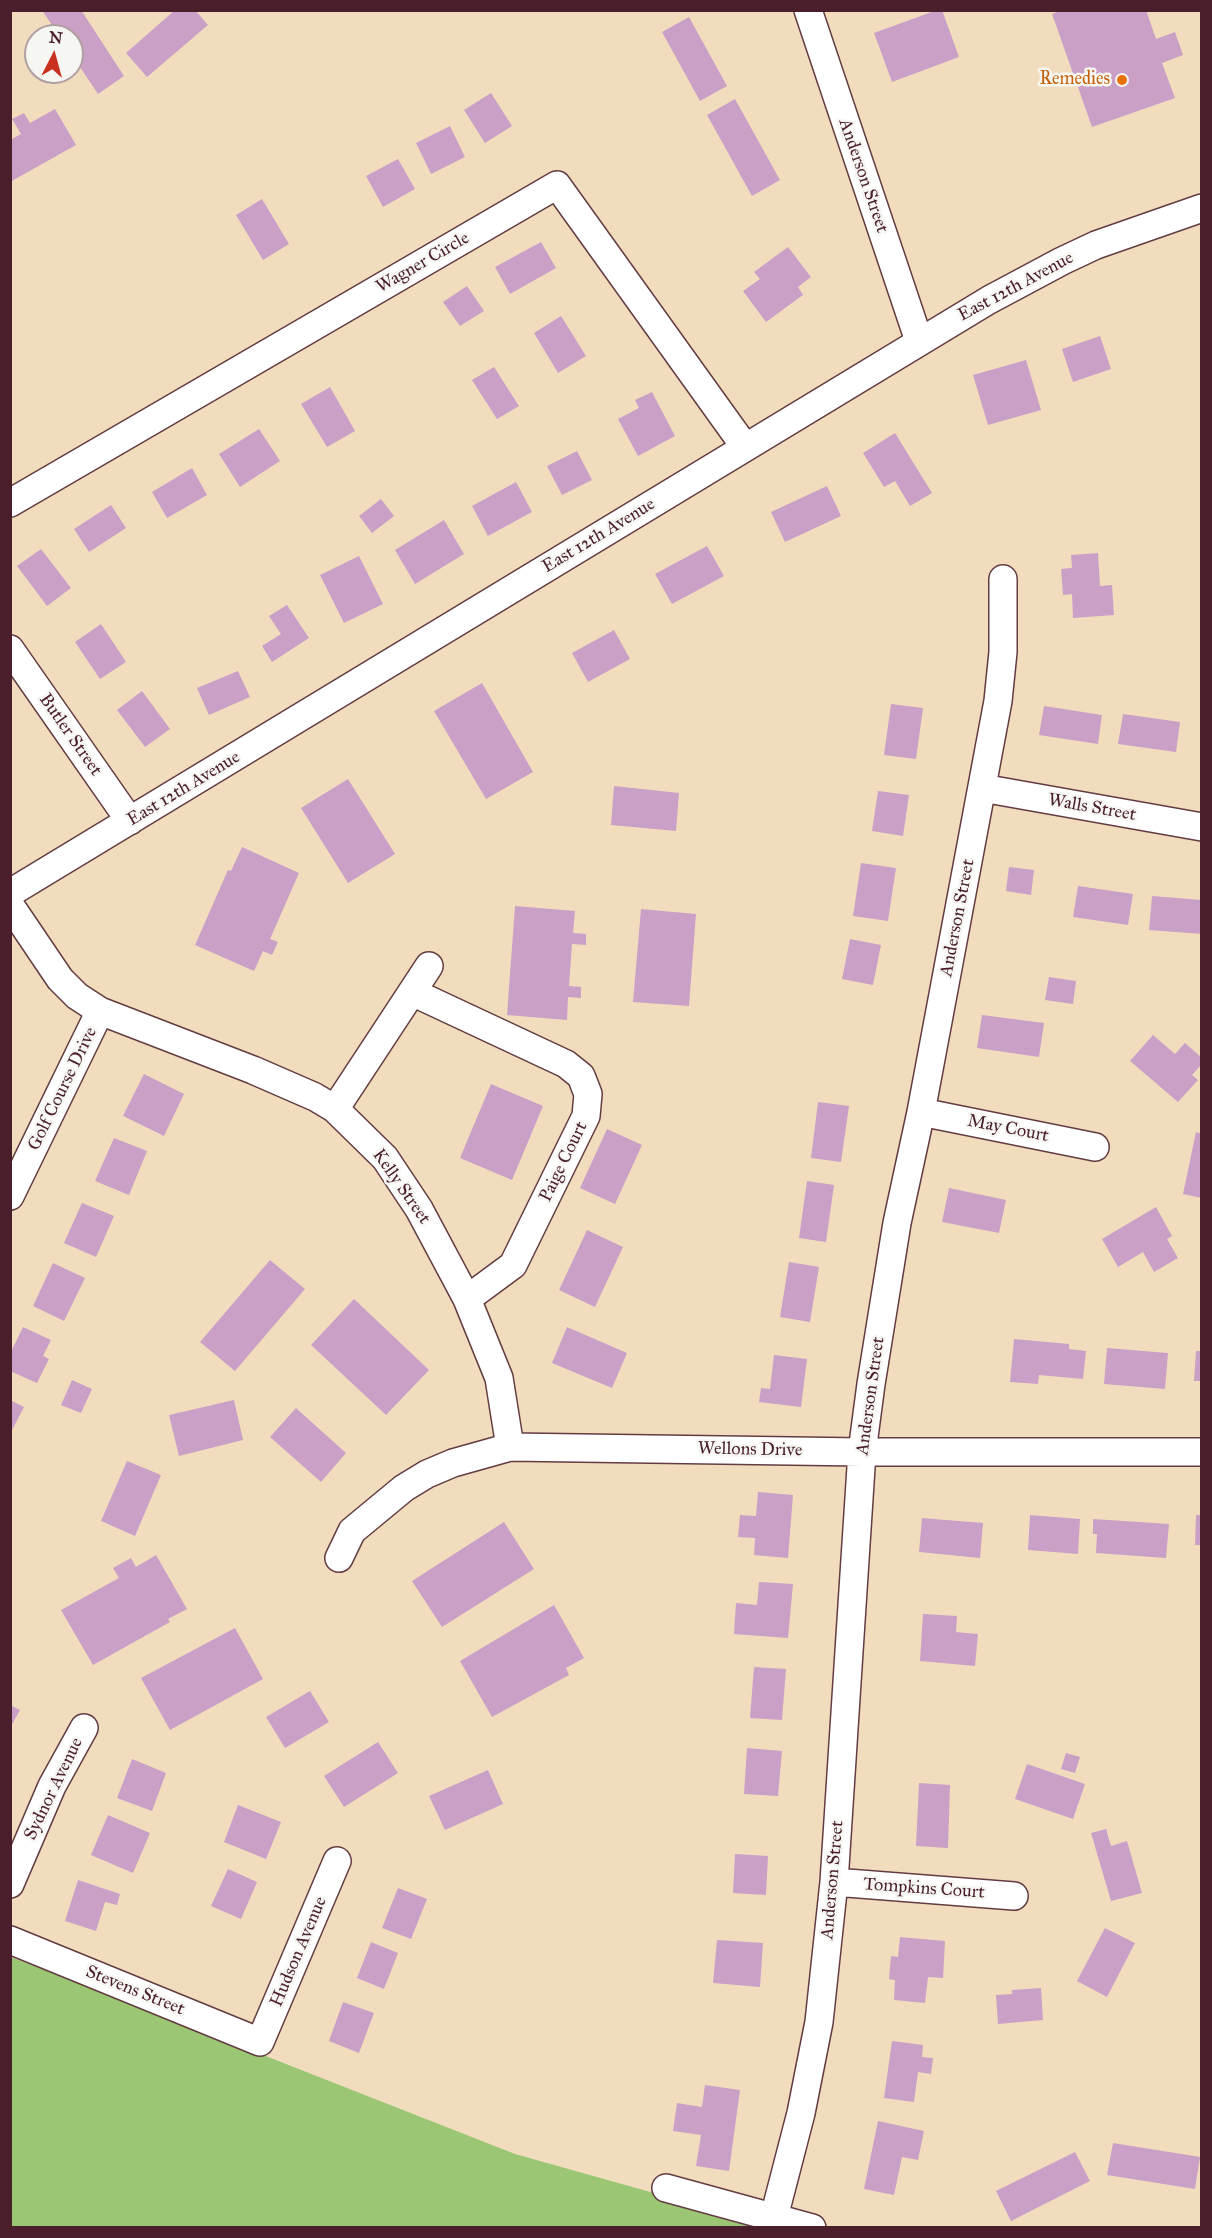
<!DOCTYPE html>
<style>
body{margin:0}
#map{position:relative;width:1212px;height:2238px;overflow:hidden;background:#f1ddbe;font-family:"IM FELL Great Primer",serif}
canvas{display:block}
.frame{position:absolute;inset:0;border:12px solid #4a1f2b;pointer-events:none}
.north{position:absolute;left:24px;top:24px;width:60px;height:60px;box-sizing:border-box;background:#f6f6f2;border:2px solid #b1a0a2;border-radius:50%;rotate:6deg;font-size:16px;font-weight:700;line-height:24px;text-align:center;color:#4a1f2b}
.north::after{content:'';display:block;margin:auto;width:21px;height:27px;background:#c8321e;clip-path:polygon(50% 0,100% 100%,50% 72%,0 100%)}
</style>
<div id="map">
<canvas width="1212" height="2238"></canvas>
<div class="frame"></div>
<div class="north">N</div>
</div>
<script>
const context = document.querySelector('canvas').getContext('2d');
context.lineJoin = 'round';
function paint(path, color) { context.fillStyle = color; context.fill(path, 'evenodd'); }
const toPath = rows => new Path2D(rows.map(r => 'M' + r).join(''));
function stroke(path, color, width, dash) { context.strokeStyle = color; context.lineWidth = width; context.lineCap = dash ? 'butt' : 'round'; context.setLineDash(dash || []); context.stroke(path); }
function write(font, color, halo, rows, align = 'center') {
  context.font = font + ' "IM FELL Great Primer",serif'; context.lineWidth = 5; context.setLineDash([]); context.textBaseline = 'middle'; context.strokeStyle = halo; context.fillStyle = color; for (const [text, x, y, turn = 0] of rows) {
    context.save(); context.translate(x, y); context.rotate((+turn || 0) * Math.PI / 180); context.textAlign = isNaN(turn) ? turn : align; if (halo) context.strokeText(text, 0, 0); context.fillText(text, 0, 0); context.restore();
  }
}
paint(toPath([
 [10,1957,116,1995,230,2042,515,2154,775,2227,11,2227]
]), '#9bc775');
paint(toPath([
 [42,10,81,10,124,76,98,94,72,55,72,36,59,36],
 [175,10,195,10,208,25,147,77,126,53],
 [937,10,942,10,959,57,892,82,874,33],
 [1062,10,1146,10,1156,39,1175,32,1183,55,1162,63,1175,98,1092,127,1052,14],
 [689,17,727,86,700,101,662,32],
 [491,93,512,126,485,143,464,110],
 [735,99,780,180,752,196,707,115],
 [55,109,76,145,10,182,10,140,21,134,12,119,24,113,30,123],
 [450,126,465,157,431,174,416,143],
 [398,159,415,189,383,207,366,176],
 [262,199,289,244,263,260,236,215],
 [541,242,556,268,510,294,495,267],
 [788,247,811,277,798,287,803,295,766,322,743,291,760,279,754,272],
 [467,286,484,311,460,326,443,302],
 [561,316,586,356,558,373,534,333],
 [1100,336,1111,369,1073,382,1062,349],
 [1026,360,1041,410,988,425,973,375],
 [494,367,519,406,497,419,472,380],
 [330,387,355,431,327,447,301,404],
 [652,392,675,436,638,456,618,419,639,408,635,400],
 [259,429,280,461,240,487,219,454],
 [895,433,932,493,910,506,895,481,884,487,863,453],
 [577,451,592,480,562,495,547,466],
 [192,468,207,495,167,518,152,492],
 [516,482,532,512,488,536,472,506],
 [827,486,841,516,785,542,771,512],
 [381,499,394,516,372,533,359,516],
 [111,505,126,528,89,552,74,529],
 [444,520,464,554,415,584,395,550],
 [707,546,724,576,672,604,655,574],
 [41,549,71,588,47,606,17,566],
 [1098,553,1100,586,1112,585,1114,615,1073,618,1072,594,1063,595,1061,569,1072,568,1071,555],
 [359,556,383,604,344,623,320,575],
 [287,605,309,638,272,662,262,646,281,634,269,616],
 [101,624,126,662,100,679,75,642],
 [614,630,630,659,588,682,572,653],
 [238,671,250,697,209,715,197,688],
 [482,683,533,772,486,799,434,711],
 [142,691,170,729,145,747,117,710],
 [891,704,923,708,916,759,884,755],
 [1044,706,1102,715,1098,744,1039,735],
 [1123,714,1180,722,1176,752,1118,744],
 [348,779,395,854,348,883,301,808],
 [614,786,679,793,676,831,611,825],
 [878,791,909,795,903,836,872,831],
 [242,847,299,873,270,939,278,942,272,955,263,951,254,971,195,945,228,870,231,871],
 [861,863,896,868,888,921,853,916],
 [1009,867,1034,870,1031,895,1006,891],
 [1078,886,1133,894,1128,925,1073,917],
 [1152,896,1202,900,1202,934,1149,930],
 [515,906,575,911,573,933,586,934,586,945,572,944,569,986,581,987,581,998,568,997,567,1020,507,1015],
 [641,909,696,914,689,1006,633,1002],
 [850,939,881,945,873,985,842,979],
 [1049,977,1076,981,1073,1004,1045,1000],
 [982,1015,1044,1023,1039,1057,977,1048],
 [1153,1035,1175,1054,1185,1043,1202,1058,1202,1064,1192,1075,1198,1080,1178,1102,1130,1061],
 [144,1074,184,1094,164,1136,123,1116],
 [491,1084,543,1106,512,1180,460,1158],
 [818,1102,849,1106,841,1162,811,1158],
 [607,1129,642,1145,615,1204,580,1188],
 [1196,1132,1202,1134,1202,1198,1183,1194],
 [114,1138,147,1151,129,1195,95,1181],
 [807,1181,834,1185,826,1242,799,1238],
 [949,1188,1006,1200,999,1233,942,1222],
 [82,1203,114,1216,96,1257,64,1243],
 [1156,1207,1172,1236,1167,1239,1178,1258,1154,1272,1143,1252,1118,1267,1102,1239],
 [587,1230,623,1247,595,1307,559,1290],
 [270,1260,305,1289,235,1371,200,1342],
 [789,1262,819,1267,810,1322,780,1317],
 [53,1263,85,1278,64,1321,33,1306],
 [354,1299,429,1370,386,1415,311,1345],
 [23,1327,51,1340,43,1356,49,1359,37,1383,10,1371,10,1354],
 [567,1327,627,1353,612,1388,552,1363],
 [1014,1339,1069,1344,1069,1349,1086,1351,1083,1379,1039,1375,1038,1384,1010,1382],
 [1107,1348,1168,1353,1165,1389,1104,1384],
 [1196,1351,1202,1351,1202,1381,1194,1381],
 [774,1355,807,1359,801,1407,759,1402,761,1388,770,1389],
 [72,1380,92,1389,81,1413,61,1405],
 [10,1400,24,1407,10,1434],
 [234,1400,243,1440,179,1456,169,1415],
 [296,1408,346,1453,321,1482,270,1437],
 [127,1461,161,1475,135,1536,101,1521],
 [758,1492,793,1495,788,1558,754,1555,755,1538,738,1537,740,1515,756,1516],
 [1030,1515,1080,1519,1078,1554,1028,1550],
 [1196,1515,1202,1515,1202,1545,1195,1545],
 [922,1518,983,1523,980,1558,919,1552],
 [1093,1519,1169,1524,1166,1558,1096,1553,1097,1534,1093,1534],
 [504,1522,534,1569,442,1627,412,1581],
 [156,1555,187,1609,168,1619,170,1622,93,1665,61,1610,119,1578,113,1568,131,1558,136,1567],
 [759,1582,793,1584,788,1638,734,1634,736,1603,757,1605],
 [554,1605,584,1658,566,1668,569,1675,492,1717,460,1661],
 [923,1614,957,1616,956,1632,978,1634,975,1666,920,1661],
 [235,1628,263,1679,170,1730,141,1678],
 [754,1667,786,1669,782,1720,750,1718],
 [310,1691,329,1722,285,1748,266,1717],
 [10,1705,20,1710,10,1728],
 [378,1742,398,1773,344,1807,324,1776],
 [747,1748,782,1751,778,1796,744,1794],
 [1066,1753,1080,1757,1075,1773,1061,1769],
 [132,1759,166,1773,152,1811,117,1798],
 [1027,1764,1085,1784,1073,1819,1015,1799],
 [488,1770,503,1804,445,1830,429,1796],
 [919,1783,950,1785,948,1848,916,1846],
 [238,1805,281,1822,266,1859,224,1842],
 [108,1815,150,1833,133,1873,91,1855],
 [1106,1829,1111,1846,1127,1841,1142,1893,1111,1901,1091,1833],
 [735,1854,768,1856,766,1895,733,1893],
 [228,1869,257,1882,241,1919,211,1906],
 [78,1880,120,1894,117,1905,105,1902,96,1931,65,1921],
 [398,1888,427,1899,411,1939,382,1928],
 [1105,1928,1135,1943,1107,1997,1077,1981],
 [900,1937,945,1941,943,1978,928,1977,925,2003,894,2000,895,1980,889,1979,891,1956,898,1957],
 [717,1940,763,1943,760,1987,713,1983],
 [371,1942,398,1953,384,1989,357,1978],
 [1041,1988,1043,2020,998,2024,996,1995,1012,1994,1012,1990],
 [343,2002,374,2013,359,2053,329,2041],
 [892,2041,923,2045,922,2057,933,2058,931,2074,918,2072,914,2102,884,2098],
 [705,2085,740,2090,729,2171,696,2166,701,2135,673,2131,677,2103,702,2107],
 [878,2121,924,2131,918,2160,902,2157,894,2195,864,2189],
 [1113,2143,1200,2157,1195,2189,1107,2175],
 [1075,2152,1090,2181,1011,2221,996,2191]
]), '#caa0c7');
const minor = toPath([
 [808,10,919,341],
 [10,503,557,185,745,447],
 [10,649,130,821],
 [982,788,1202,827],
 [10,893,989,300,1062,261,1096,245,1202,208],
 [10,905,60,979,77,996,100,1011,253,1070,315,1097,335,1109,385,1158,419,1209,467,1299,499,1378,510,1447],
 [412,992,566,1064,581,1076,588,1094,586,1116,513,1265,467,1299],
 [335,1109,429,966],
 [921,1112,1095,1147],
 [10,1196,100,1011],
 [339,1558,352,1531,404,1488,427,1474,453,1463,510,1447,862,1452,1202,1452],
 [834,1882,1014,1896],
 [10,1884,52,1786,84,1728],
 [10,1940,260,2042,337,1861],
 [666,2188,812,2228],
 [774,2217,801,2113,819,2022,834,1882,862,1452,871,1384,897,1223,921,1112,998,701,1003,652,1003,579]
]);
stroke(minor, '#633c41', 30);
stroke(minor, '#fff', 27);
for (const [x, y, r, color] of [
 [1122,80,6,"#e8710a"]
]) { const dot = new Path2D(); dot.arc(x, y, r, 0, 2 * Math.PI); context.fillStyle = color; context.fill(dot); stroke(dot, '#f6f6f2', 2); }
write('18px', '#c56008', '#f6f6f2', [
 ["Remedies",1110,80]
], 'right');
write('18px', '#4a1f2b', '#f6f6f2', [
 ["Anderson Street",863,176,71],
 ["Wagner Circle",423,263,-30],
 ["East 12th Avenue",1016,287,-28],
 ["East 12th Avenue",599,536,-31],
 ["Butler Street",70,735,55],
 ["East 12th Avenue",184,789,-31],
 ["Walls Street",1092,808,10],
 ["Anderson Street",958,918,-79],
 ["Golf Course Drive",63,1089,-64],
 ["May Court",1008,1129,11],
 ["Paige Court",564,1162,-64],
 ["Kelly Street",401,1187,55],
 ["Anderson Street",871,1396,-82],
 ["Wellons Drive",750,1450,1],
 ["Sydnor Avenue",54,1789,-64],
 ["Anderson Street",833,1880,-85],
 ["Tompkins Court",924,1889,4],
 ["Hudson Avenue",299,1952,-67],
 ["Stevens Street",135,1991,22]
]);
</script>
